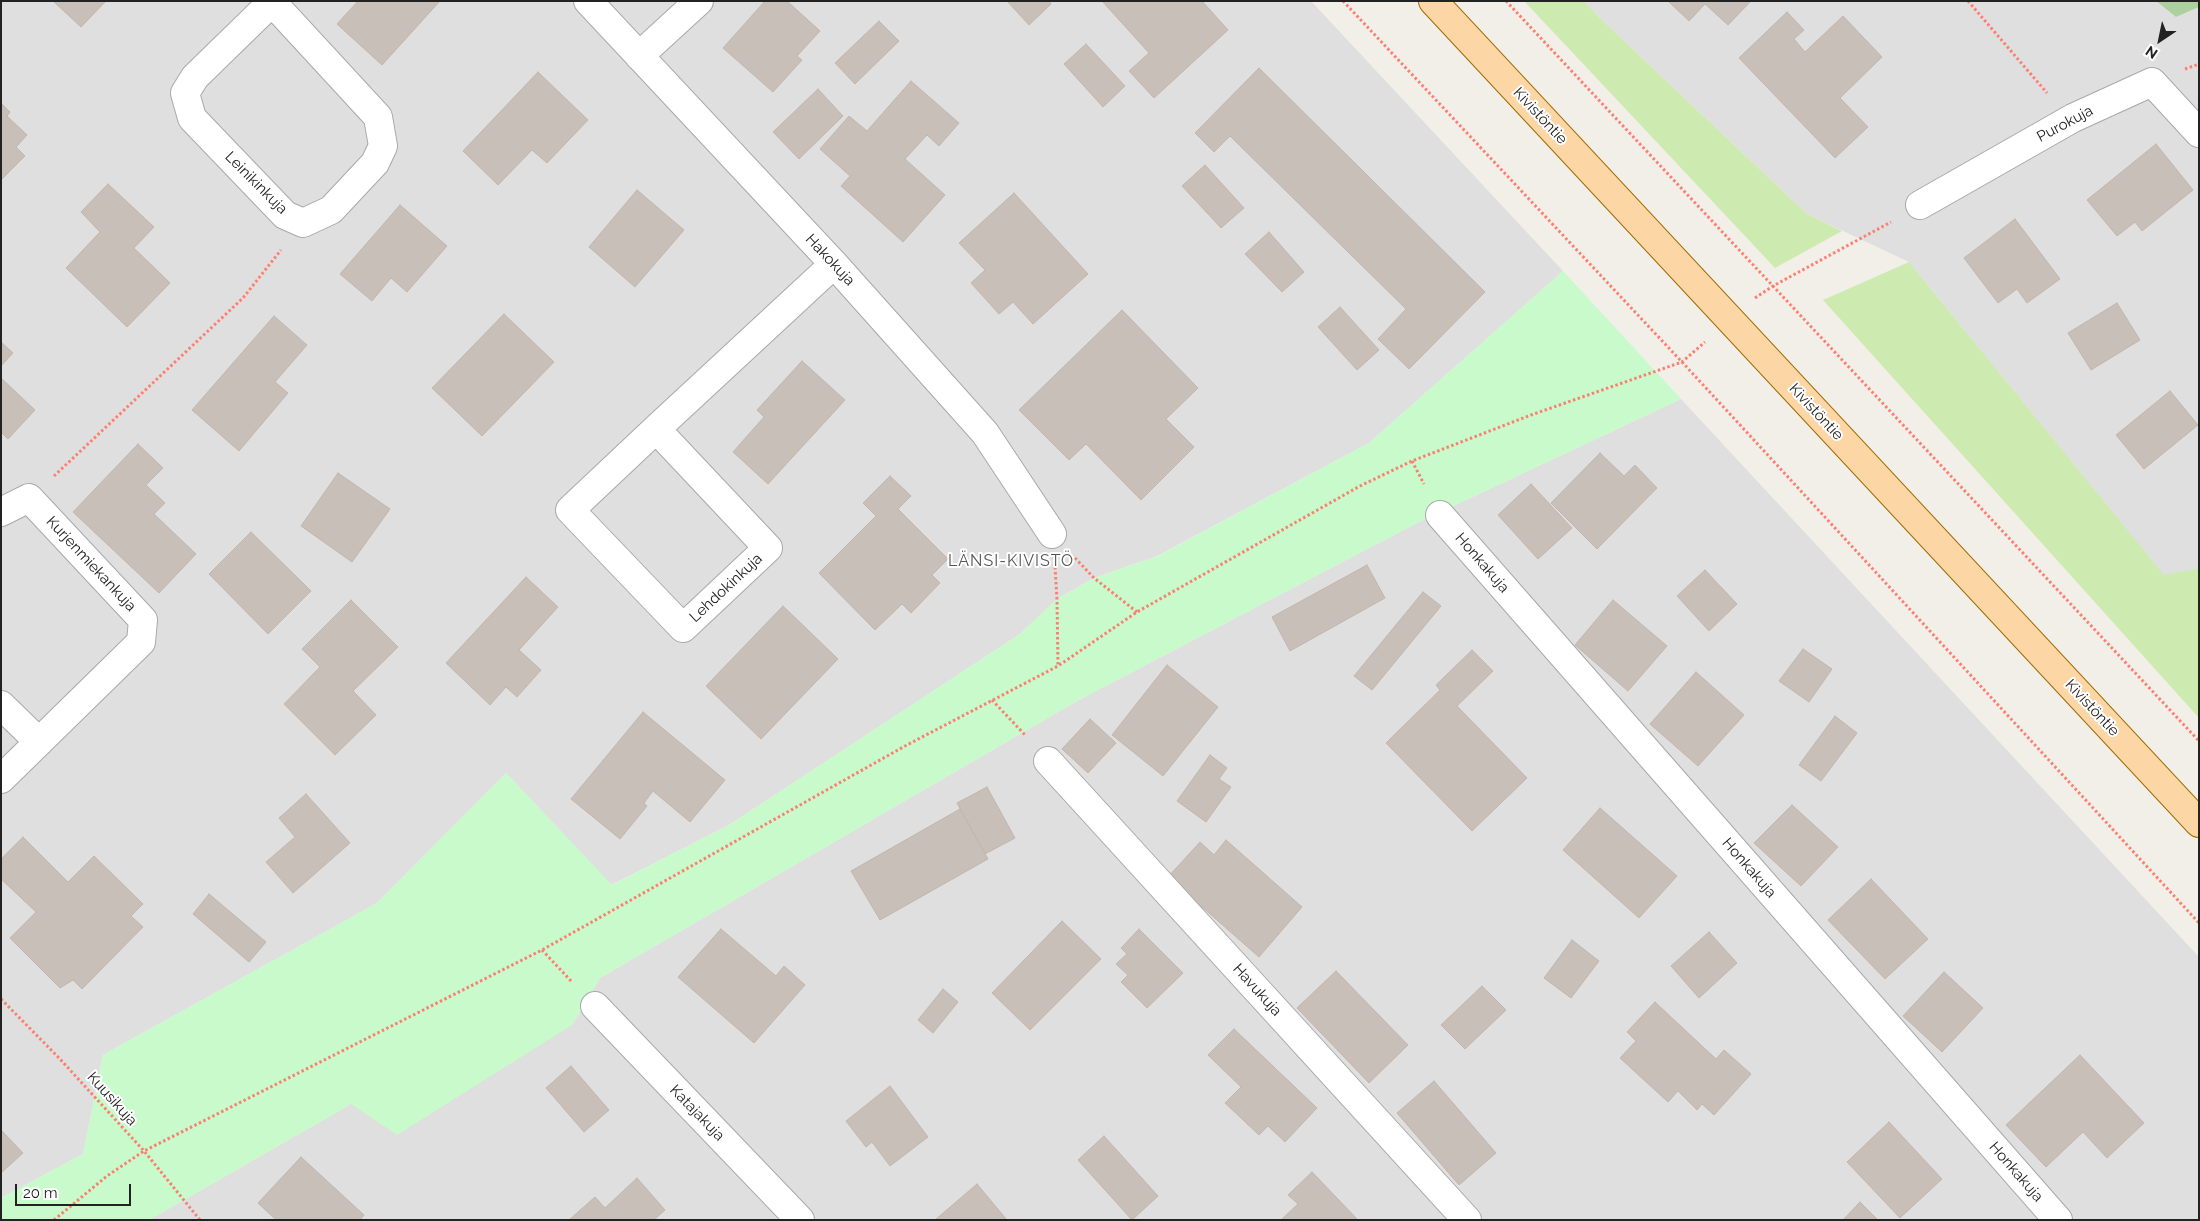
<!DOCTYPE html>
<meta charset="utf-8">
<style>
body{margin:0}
#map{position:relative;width:2200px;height:1221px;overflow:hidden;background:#f2efe9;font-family:Raleway,sans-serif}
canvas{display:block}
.frame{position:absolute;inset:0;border:2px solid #222;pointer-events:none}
.north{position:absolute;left:2135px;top:15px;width:50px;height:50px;-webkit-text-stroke:4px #fff;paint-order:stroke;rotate:214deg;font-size:14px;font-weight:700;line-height:20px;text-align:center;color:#222}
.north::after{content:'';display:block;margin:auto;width:18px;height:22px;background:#222;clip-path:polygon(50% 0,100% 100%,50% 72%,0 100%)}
.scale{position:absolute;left:15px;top:1184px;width:116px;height:22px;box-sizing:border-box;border:2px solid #222;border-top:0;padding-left:6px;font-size:15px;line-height:18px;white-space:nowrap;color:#222;-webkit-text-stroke:4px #fff;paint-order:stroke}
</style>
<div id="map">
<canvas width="2200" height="1221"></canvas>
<div class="frame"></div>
<div class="north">N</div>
<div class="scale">20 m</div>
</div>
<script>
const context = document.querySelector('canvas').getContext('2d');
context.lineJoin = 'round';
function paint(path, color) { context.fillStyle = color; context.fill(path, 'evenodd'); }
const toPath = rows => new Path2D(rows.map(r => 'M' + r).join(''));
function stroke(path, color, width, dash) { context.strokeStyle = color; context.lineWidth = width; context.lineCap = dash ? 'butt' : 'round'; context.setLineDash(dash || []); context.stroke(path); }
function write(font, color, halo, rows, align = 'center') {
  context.font = font + ' Raleway,sans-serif'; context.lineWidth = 4; context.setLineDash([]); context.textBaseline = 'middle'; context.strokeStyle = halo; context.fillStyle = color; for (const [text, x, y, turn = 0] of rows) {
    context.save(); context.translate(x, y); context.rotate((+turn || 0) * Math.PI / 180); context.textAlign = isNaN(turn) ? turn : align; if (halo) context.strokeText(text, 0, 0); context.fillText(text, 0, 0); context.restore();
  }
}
paint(toPath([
 [1,1,1311,1,1563,271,1369,443,1157,556,1094,578,1057,599,1020,634,729,825,611,885,506,773,377,903,103,1055,83,1154,1,1198],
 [1584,1,2156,1,2176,17,2199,7,2199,568,2164,576,1909,262,1807,214,1601,19],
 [1681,399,2199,957,2199,1220,149,1220,351,1104,572,1025,600,978,1077,701,1415,524]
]), '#e0dfdf');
paint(toPath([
 [1524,1,1584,1,1601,19,1807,214,1842,231,1775,268],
 [1909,262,2164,575,2199,568,2199,718,1823,300]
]), '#cdebb0');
paint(toPath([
 [2156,1,2199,1,2199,7,2176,17]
]), '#add19e');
paint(toPath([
 [1563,271,1681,399,1415,524,1077,701,600,978,572,1025,397,1135,351,1104,149,1220,1,1220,1,1198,83,1154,103,1055,377,903,506,773,612,885,729,825,1020,634,1057,599,1094,578,1158,556,1369,443]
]), '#c8facc');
const building = toPath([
 [53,1,106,1,81,27,53,1],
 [358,1,440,1,382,65,337,24,358,1],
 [765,1,787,1,820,31,797,56,802,60,773,92,723,48,765,1],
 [1007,1,1049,1,1051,4,1029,25,1007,1],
 [1102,1,1202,1,1228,30,1154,98,1129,71,1149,53,1102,1],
 [1668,1,1751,1,1728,25,1705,4,1689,21,1668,1],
 [1787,12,1804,30,1794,39,1805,52,1843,16,1882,57,1840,98,1868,127,1835,158,1739,58,1787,12],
 [879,21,899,41,855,84,835,63,879,21],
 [1086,44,1125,86,1103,107,1064,64,1086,44],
 [1259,68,1485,292,1409,369,1378,339,1406,309,1230,136,1214,152,1195,133,1259,68],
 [538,72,588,120,547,163,532,150,498,185,463,151,538,72],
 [911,81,959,123,939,146,927,135,905,159,945,195,903,242,841,186,850,176,820,149,849,116,867,131,911,81],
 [818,89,843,116,799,159,773,132,818,89],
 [1,103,10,112,7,116,27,135,16,147,25,156,1,180,1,103],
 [2156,144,2193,190,2142,231,2135,222,2117,236,2087,200,2156,144],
 [1205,165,1244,208,1221,228,1182,186,1205,165],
 [108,184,154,227,134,248,170,283,127,327,66,268,100,232,81,212,108,184],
 [637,190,684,230,635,287,589,247,637,190],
 [1014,193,1088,274,1033,324,1013,302,999,314,971,283,985,270,959,243,1014,193],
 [400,205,447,246,407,292,391,278,372,301,340,274,400,205],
 [2015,219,2060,279,2027,303,2017,289,1998,303,1964,258,2015,219],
 [1269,232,1304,272,1282,292,1245,254,1269,232],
 [2117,303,2140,340,2091,370,2068,333,2117,303],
 [1340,307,1379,350,1357,370,1318,327,1340,307],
 [1122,310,1198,388,1166,419,1194,447,1141,500,1086,444,1069,460,1019,410,1122,310],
 [504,314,554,362,482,436,432,388,504,314],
 [274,316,307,345,275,382,288,393,239,451,192,410,274,316],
 [1,342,13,353,1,366,1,342],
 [802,361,845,400,768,484,733,452,764,417,757,410,802,361],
 [1,378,35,410,8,439,1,432,1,378],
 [2170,391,2198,425,2144,469,2116,435,2170,391],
 [138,444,163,468,146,485,165,503,154,514,196,554,159,593,73,512,138,444],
 [1600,453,1624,476,1635,465,1657,488,1597,549,1551,503,1600,453],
 [338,473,390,509,352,562,301,526,338,473],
 [890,476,911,496,898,509,948,559,932,575,940,583,911,613,902,604,875,630,819,573,876,516,863,503,890,476],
 [1531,484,1572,528,1538,559,1498,515,1531,484],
 [251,532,311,591,268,634,209,574,251,532],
 [1367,565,1385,598,1290,651,1272,617,1367,565],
 [1705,570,1737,604,1709,631,1677,596,1705,570],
 [526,577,558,607,519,650,541,670,517,697,506,687,490,705,446,663,526,577],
 [1423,592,1441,606,1372,690,1354,676,1423,592],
 [351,600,398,647,353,691,376,715,335,755,284,704,320,667,302,649,351,600],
 [1613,600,1667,646,1628,691,1575,645,1613,600],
 [783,606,838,659,761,739,706,686,783,606],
 [1803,649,1832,669,1809,702,1779,681,1803,649],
 [1472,650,1493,671,1457,706,1527,778,1472,831,1386,743,1440,690,1436,685,1472,650],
 [1167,665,1218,707,1163,776,1112,735,1167,665],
 [1696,672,1744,715,1698,766,1650,724,1696,672],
 [643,712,725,780,690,822,653,791,644,803,647,806,620,839,571,799,643,712],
 [1835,716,1857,733,1821,781,1799,765,1835,716],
 [1090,719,1116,743,1088,773,1062,749,1090,719],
 [1210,755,1227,768,1219,779,1231,787,1206,822,1177,801,1210,755],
 [987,787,1015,838,985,854,957,803,987,787],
 [306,794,350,843,293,893,266,862,295,837,279,818,306,794],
 [1792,805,1838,847,1801,886,1754,843,1792,805],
 [1600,808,1677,876,1639,918,1563,850,1600,808],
 [960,809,988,859,880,920,851,871,960,809],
 [23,837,68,882,94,856,143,904,131,916,143,927,82,989,73,980,60,988,10,938,36,912,1,879,1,859,23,837],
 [1226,840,1302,907,1259,957,1168,877,1200,842,1214,855,1226,840],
 [1871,879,1928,939,1885,979,1828,920,1871,879],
 [209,894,266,942,249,962,193,914,209,894],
 [1062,921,1101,959,1030,1030,992,993,1062,921],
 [721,929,776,976,784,966,805,985,754,1043,678,977,721,929],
 [1139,929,1183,973,1147,1008,1121,982,1128,975,1116,964,1127,954,1121,948,1139,929],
 [1709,932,1737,963,1699,998,1671,966,1709,932],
 [1572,940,1599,961,1571,998,1544,978,1572,940],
 [1336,971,1408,1045,1369,1083,1297,1008,1336,971],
 [1944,972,1983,1008,1942,1052,1903,1016,1944,972],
 [1482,986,1506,1010,1465,1049,1441,1025,1482,986],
 [943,989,958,1002,933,1033,918,1020,943,989],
 [1655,1002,1716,1059,1724,1050,1751,1074,1714,1115,1702,1104,1697,1110,1678,1091,1668,1102,1620,1058,1636,1041,1627,1032,1655,1002],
 [1234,1029,1317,1108,1285,1142,1268,1126,1259,1135,1225,1103,1241,1087,1208,1055,1234,1029],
 [2080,1055,2144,1123,2107,1158,2083,1132,2046,1167,2006,1125,2080,1055],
 [571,1066,609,1110,584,1132,546,1088,571,1066],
 [1434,1081,1496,1153,1459,1185,1397,1113,1434,1081],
 [890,1086,928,1137,890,1166,872,1142,866,1147,846,1121,890,1086],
 [1889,1122,1942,1179,1900,1218,1847,1162,1889,1122],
 [1,1130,23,1153,1,1173,1,1130],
 [1104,1136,1158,1196,1132,1220,1078,1160,1104,1136],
 [301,1157,364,1215,360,1220,276,1220,258,1203,301,1157],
 [1312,1172,1358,1220,1281,1220,1298,1204,1288,1195,1312,1172],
 [637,1178,665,1210,654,1220,569,1220,595,1197,605,1208,637,1178],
 [977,1184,1007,1220,935,1220,977,1184],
 [1860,1202,1878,1220,1843,1220,1860,1202]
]);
paint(building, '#c7bfb8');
stroke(building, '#c4b6ab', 1);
const minor = toPath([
 [588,1,834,264,985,433,1052,534],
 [272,2,378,117,383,146,375,163,331,210,303,223,285,215,192,118,185,93,195,77,272,2,272,1],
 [639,56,699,1],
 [1920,205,2073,118,2152,82,2199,133],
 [656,429,768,548,683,628,570,510,656,429,834,264],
 [1,512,29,498,143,620,141,642,1,779],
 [1440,515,2058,1220],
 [1,705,39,742],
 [1048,761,1467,1220],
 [595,1006,800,1220]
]);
const major = toPath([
 [1433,1,2199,823]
]);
stroke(minor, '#a9a9a9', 30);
stroke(major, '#a06b00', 30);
stroke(toPath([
 [1343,1,1682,362,2199,923],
 [1506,1,2199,741],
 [1968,1,2047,93],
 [2185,69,2199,64],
 [1755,298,1773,286,1891,222],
 [1412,461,1424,484],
 [54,476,243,298,281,250],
 [1075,558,1094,578,1137,612],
 [1055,567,1057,599,1058,666],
 [992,700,1026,736],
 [542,950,572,982],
 [1,999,60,1059,144,1151,200,1220],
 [54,1220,107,1176,144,1151,542,950,905,746,1058,666,1137,612,1360,486,1412,461,1531,415,1682,362,1705,342]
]), '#fa8072', 3, [2.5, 2.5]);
stroke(minor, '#fff', 28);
stroke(major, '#fcd6a4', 28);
write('15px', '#222', '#fff', [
 ["Kivistöntie",1540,116,47],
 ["Purokuja",2065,124,-28],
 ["Leinikinkuja",256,183,45],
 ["Hakokuja",830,260,47],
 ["Kivistöntie",1816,412,47],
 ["Honkakuja",1482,563,49],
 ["Kurjenmiekankuja",91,564,47],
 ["Lehdokinkuja",726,588,-43],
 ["Kivistöntie",2092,708,47],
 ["Honkakuja",1749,868,49],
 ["Havukuja",1257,990,48],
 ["Kuusikuja",112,1099,48],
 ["Katajakuja",697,1113,46],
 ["Honkakuja",2016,1172,49]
]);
context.letterSpacing = '1px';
write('16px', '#555', '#fff', [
 ["LÄNSI-KIVISTÖ",1011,561]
]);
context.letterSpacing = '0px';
</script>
